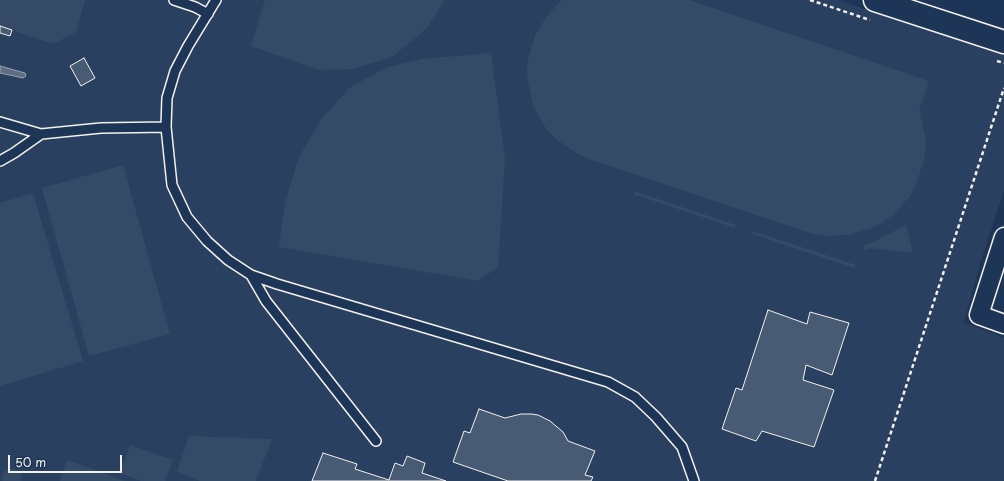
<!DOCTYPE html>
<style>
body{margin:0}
#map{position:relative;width:1004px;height:481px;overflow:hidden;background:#1d3557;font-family:"Playpen Sans",sans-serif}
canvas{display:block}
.scale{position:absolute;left:8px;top:455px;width:114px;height:18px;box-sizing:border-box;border:2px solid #f4f1e8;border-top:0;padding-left:5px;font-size:12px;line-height:14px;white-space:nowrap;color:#f4f1e8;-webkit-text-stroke:3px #1d3557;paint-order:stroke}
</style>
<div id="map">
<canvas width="1004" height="481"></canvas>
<div class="scale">50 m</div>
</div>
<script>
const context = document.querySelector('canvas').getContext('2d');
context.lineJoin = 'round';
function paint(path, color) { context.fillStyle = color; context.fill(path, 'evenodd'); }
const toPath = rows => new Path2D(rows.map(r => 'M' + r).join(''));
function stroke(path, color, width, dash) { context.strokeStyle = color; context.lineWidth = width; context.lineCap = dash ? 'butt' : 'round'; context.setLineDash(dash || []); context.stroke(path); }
paint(toPath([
 [0,0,838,0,1004,54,1004,191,980,264,964,322,1004,338,1004,481,0,481]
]), '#2a4060');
paint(toPath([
 [0,0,85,0,76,32,53,44,0,26],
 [265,0,445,0,427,28,392,57,353,69,319,70,251,46],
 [562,0,689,0,929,81,919,111,925,135,926,147,924,160,916,184,910,196,893,215,883,222,872,228,849,235,825,236,813,234,589,159,578,154,557,140,547,130,534,108,528,83,527,71,528,59,535,35,547,16],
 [491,53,505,159,498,267,478,281,279,247,285,202,299,157,321,120,349,88,385,68,421,59],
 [123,165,170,334,89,356,42,188],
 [634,191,736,225,735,228,633,194],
 [33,193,83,361,0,386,0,203],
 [906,225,913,253,870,248,867,250,864,249,865,244,869,244],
 [753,231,856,265,854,268,752,234],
 [189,436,272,439,256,481,200,481,179,473,177,471],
 [130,445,173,460,165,481,141,481,120,473],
 [67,460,125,481,60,481],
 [10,468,18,470,22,476,21,481,3,481,2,479,4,472]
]), '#354a67');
const water = toPath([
 [0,66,25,73,26,76,23,78,0,73,0,66]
]);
paint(water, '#5e6d82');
stroke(water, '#9aa2ab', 1);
const building = toPath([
 [0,26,12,30,10,36,0,33,0,26],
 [84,58,95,78,81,86,70,66,84,58],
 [768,310,807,324,810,312,849,323,832,375,806,365,803,380,834,390,814,447,762,431,756,441,722,429,736,388,742,390,768,310],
 [479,409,505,418,521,414,531,414,538,415,550,421,563,432,568,441,595,451,585,475,593,477,591,481,508,481,453,462,464,431,470,433,479,409],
 [323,453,357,464,355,469,389,480,395,463,403,466,407,456,425,463,422,473,446,481,312,481,323,453]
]);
paint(building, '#485b74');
stroke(building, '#f4f1e8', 1);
const service = toPath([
 [174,0,195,7,208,14],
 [216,0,188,46,175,71,167,98,166,127,172,185,187,217,207,241,228,260,251,275,277,284,608,382,635,397,656,417,682,447,694,481],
 [0,122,41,134,101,128,166,127],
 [0,161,14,153,41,134],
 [251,275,266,301,376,441]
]);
const minor = toPath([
 [1004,237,979,315,1004,324]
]);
const tertiary = toPath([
 [875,0,1004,42]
]);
stroke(service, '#f4f1e8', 12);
stroke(minor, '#f4f1e8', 21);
stroke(tertiary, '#f4f1e8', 25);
stroke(toPath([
 [810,0,870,20],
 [997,61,1004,63],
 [875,481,1004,88]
]), '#f4f1e8', 2.5, [4, 3]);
stroke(service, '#1d3557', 9);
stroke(minor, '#1d3557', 18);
stroke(tertiary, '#1d3557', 22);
</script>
